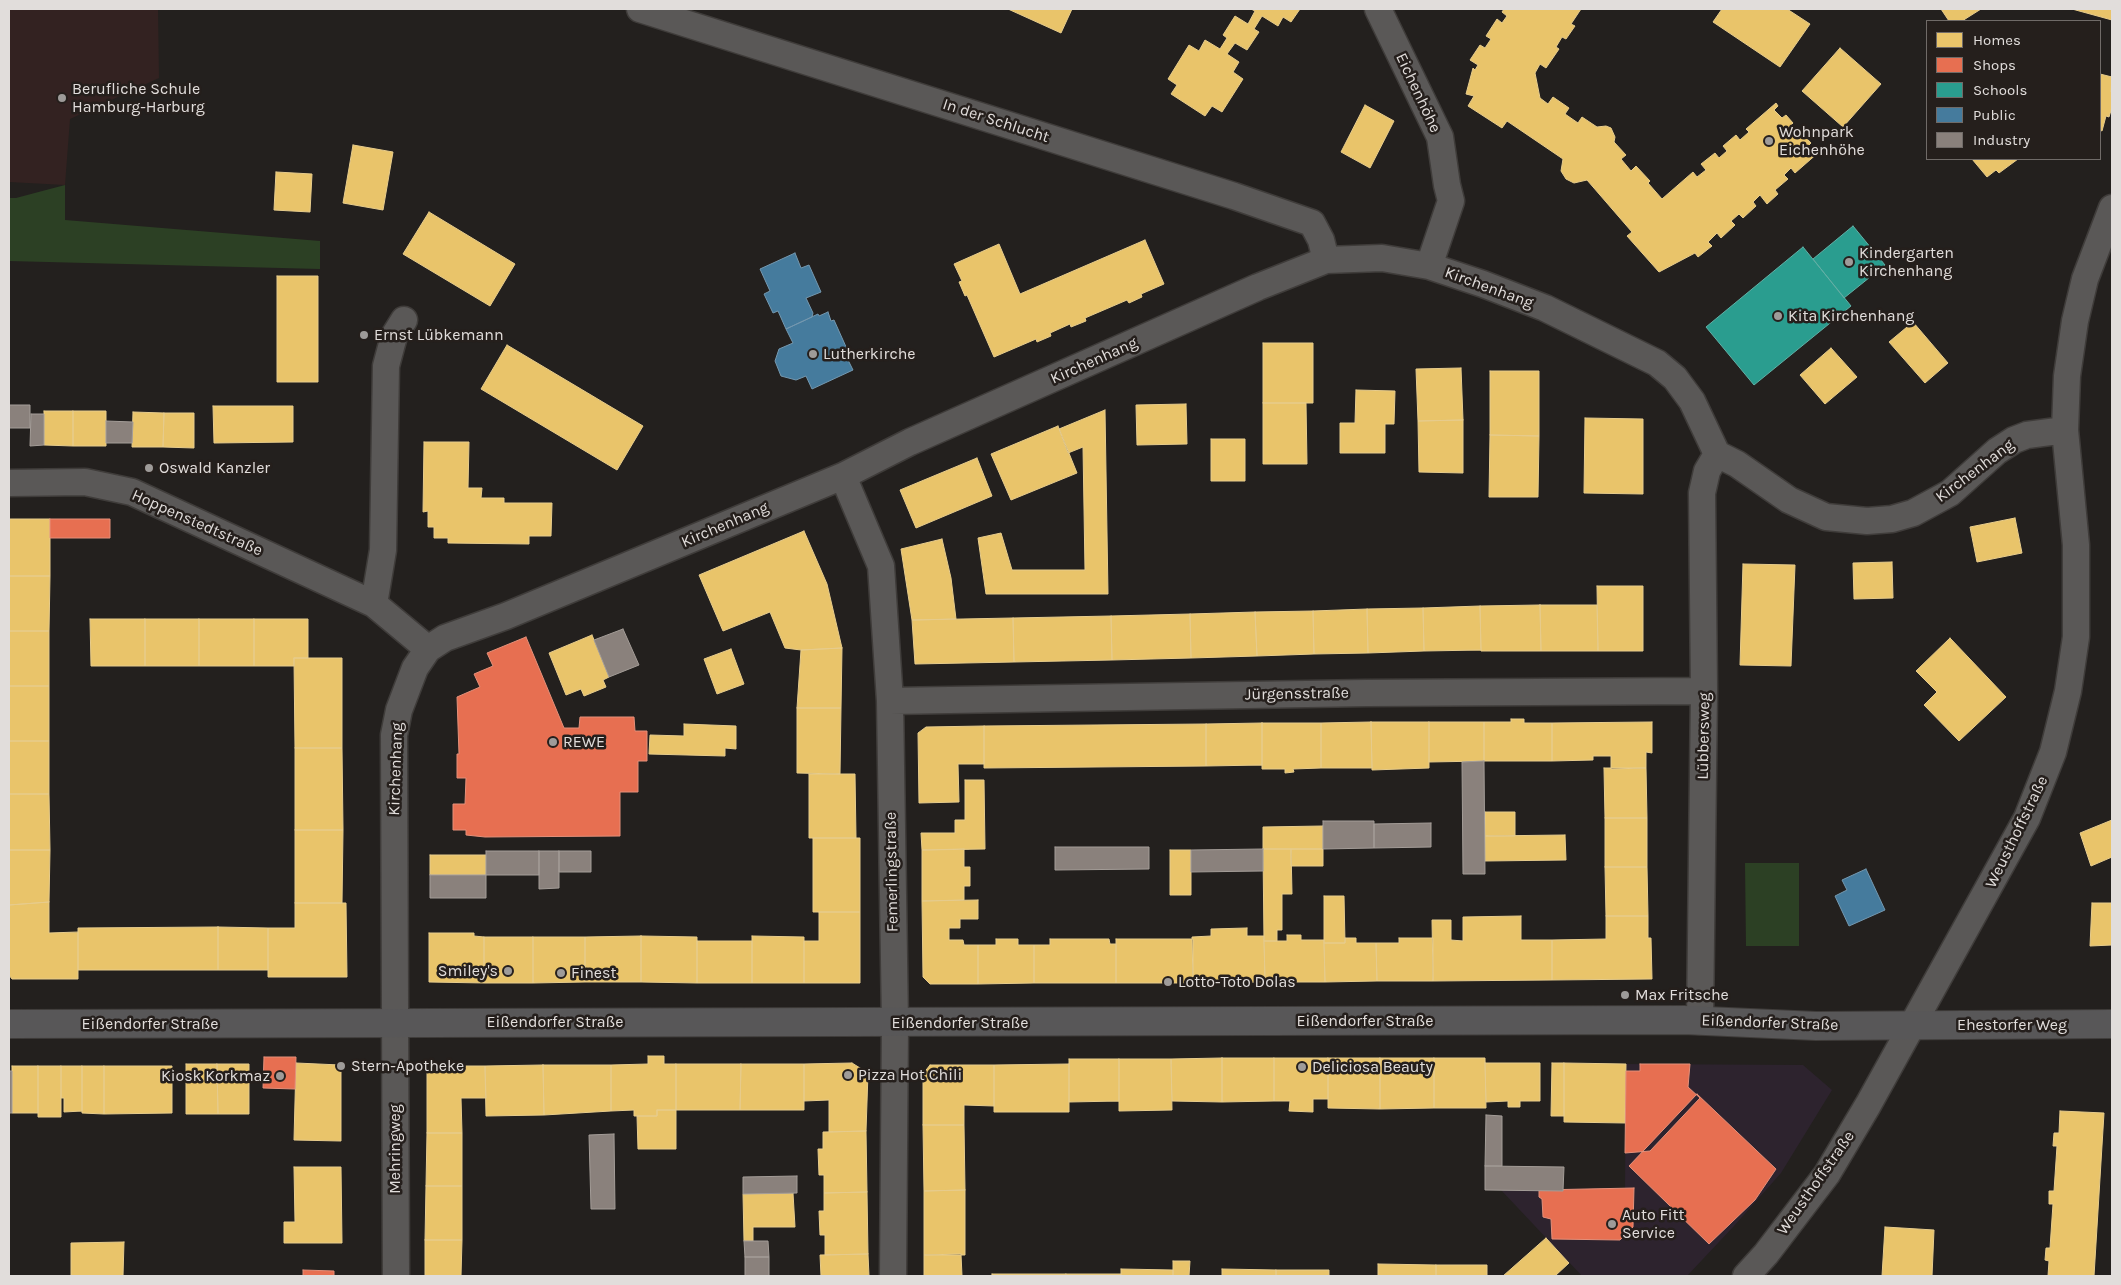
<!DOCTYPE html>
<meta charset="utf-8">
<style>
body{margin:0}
#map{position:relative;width:2121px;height:1285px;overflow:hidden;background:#23201e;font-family:Karla,sans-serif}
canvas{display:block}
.frame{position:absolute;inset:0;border:10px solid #e1dddb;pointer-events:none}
.legend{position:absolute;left:1926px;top:20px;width:175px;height:140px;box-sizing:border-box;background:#251f1c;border:1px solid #706b68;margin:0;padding:6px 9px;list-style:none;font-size:15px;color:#e1dddb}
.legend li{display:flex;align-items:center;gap:10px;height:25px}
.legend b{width:25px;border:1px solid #706b68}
</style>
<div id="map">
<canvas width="2121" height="1285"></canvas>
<div class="frame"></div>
<ul class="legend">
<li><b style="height:14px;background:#e9c46a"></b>Homes</li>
<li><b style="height:14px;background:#e76f51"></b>Shops</li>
<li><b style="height:14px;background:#2a9d8f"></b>Schools</li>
<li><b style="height:14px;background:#457b9d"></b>Public</li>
<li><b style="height:14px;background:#8a817c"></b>Industry</li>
</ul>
</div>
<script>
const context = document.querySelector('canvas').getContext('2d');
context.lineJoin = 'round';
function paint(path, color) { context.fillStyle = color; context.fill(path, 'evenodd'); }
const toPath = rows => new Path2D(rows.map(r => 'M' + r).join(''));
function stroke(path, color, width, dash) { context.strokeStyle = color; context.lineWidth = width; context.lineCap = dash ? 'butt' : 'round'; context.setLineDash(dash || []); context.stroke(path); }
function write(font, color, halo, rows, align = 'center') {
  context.font = font + ' Karla,sans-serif'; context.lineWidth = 5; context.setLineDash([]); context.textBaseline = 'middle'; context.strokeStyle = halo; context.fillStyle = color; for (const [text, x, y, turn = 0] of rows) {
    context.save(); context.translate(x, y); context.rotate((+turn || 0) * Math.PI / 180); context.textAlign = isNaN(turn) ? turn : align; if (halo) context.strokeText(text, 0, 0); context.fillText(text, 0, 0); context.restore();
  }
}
paint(toPath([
 [1626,1064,1803,1065,1832,1090,1781,1173,1734,1226,1687,1276,1582,1276,1501,1190,1625,1188]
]), '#2d232e');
paint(toPath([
 [9,9,158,9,159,78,70,119,65,185,9,182]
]), '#332221');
paint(toPath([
 [65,185,65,220,320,241,320,269,9,261,9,198,16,198],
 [1745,863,1799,863,1799,946,1746,946]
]), '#2c4024');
const homes = toPath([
 [1008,9,1072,9,1061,33,1008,9],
 [1251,9,1300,9,1291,22,1283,17,1278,26,1262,16,1254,29,1259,32,1247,50,1235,43,1227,54,1239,62,1233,72,1243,79,1222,112,1212,106,1205,116,1171,94,1177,85,1168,79,1189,45,1199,51,1205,40,1220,49,1227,38,1223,35,1235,16,1248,24,1255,11,1251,9],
 [1504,9,1581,9,1571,24,1575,26,1566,39,1562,37,1556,47,1559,49,1546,68,1540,64,1535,73,1540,98,1548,104,1553,97,1569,108,1565,114,1578,123,1582,117,1597,127,1606,126,1611,128,1615,137,1614,142,1626,155,1621,159,1631,171,1636,166,1650,181,1648,183,1662,199,1693,172,1697,177,1706,170,1701,164,1715,153,1719,158,1727,151,1723,146,1736,135,1740,140,1749,132,1746,129,1776,103,1778,106,1774,110,1782,118,1786,115,1793,123,1789,127,1793,132,1797,128,1811,143,1808,146,1812,150,1815,148,1819,152,1795,173,1791,168,1784,175,1788,179,1775,190,1778,194,1767,204,1760,195,1753,202,1756,206,1743,218,1739,214,1731,221,1735,225,1721,238,1717,233,1708,242,1712,246,1698,257,1695,253,1659,272,1627,236,1632,232,1587,180,1574,183,1566,179,1561,171,1563,159,1507,121,1502,128,1468,106,1474,96,1466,94,1473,68,1475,70,1478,65,1470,60,1480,45,1485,48,1491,39,1486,36,1497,19,1502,23,1507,16,1502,12,1504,9],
 [1722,9,1787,9,1810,24,1780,67,1713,22,1722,9],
 [1941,9,1981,9,1962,21,1949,21,1941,9],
 [2072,9,2112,9,2112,20,2072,9],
 [1840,48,1881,84,1843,127,1802,91,1840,48],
 [2100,74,2112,77,2111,92,2112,92,2112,107,2109,117,2106,116,2102,131,2100,130,2100,74],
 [1365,105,1394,121,1370,168,1341,152,1365,105],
 [353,145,393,152,383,210,343,203,353,145],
 [1972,159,2018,159,1999,173,1996,170,1987,177,1972,159],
 [276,172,312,174,310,212,274,210,276,172],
 [429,212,515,264,490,306,403,254,429,212],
 [1145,240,1164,284,1141,294,1142,297,1129,303,1127,300,1085,318,1086,321,1071,327,1070,324,1050,333,1051,336,1037,342,1036,339,994,357,967,295,965,296,959,282,962,281,954,264,999,244,1020,294,1145,240],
 [277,276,318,276,318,382,277,382,277,276],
 [1913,322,1948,363,1925,383,1889,342,1913,322],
 [1263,343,1313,343,1313,403,1263,403,1263,343],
 [507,345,643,426,617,470,481,389,507,345],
 [1831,348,1857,377,1825,404,1800,375,1831,348],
 [1461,368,1463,420,1418,421,1416,369,1461,368],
 [1490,371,1539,371,1539,436,1490,435,1490,371],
 [1356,390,1395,391,1394,424,1385,424,1385,453,1340,453,1340,423,1355,423,1356,390],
 [1263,403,1306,403,1307,464,1263,464,1263,403],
 [1186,404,1187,444,1137,445,1136,405,1186,404],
 [213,406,293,406,293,442,214,443,213,406],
 [1105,410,1108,594,986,594,978,538,1001,533,1012,570,1085,570,1083,447,1068,453,1059,429,1105,410],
 [44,411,73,411,73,446,44,445,44,411],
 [73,411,106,411,106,446,73,446,73,411],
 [133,412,164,413,163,447,132,447,133,412],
 [164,413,194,413,194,448,163,447,164,413],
 [1585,418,1643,419,1643,494,1584,493,1585,418],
 [1463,420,1463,473,1419,472,1418,421,1463,420],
 [1058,426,1077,473,1011,500,991,454,1058,426],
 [1490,435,1539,436,1538,497,1489,497,1490,435],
 [1211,439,1245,439,1245,481,1211,481,1211,439],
 [424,442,469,442,468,488,482,488,481,498,504,498,504,503,552,503,551,536,529,536,529,544,448,543,448,538,434,538,434,527,428,527,428,511,423,512,424,442],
 [977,458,992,496,916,528,900,490,977,458],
 [2015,518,2022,553,1977,562,1970,527,2015,518],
 [9,519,50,519,50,576,9,576,9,519],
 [804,531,827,584,842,648,801,650,785,648,770,612,723,631,699,575,804,531],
 [942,539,951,578,956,619,912,620,901,549,942,539],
 [1892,562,1893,598,1854,599,1853,563,1892,562],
 [1743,564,1795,565,1791,666,1740,665,1743,564],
 [9,576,50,576,49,631,9,631,9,576],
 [1597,586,1643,586,1643,651,1598,651,1597,586],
 [1540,605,1597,605,1598,651,1541,651,1540,605],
 [1540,605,1541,651,1481,651,1480,606,1540,605],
 [1480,606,1481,650,1424,651,1423,608,1480,606],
 [1423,608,1424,651,1368,653,1367,609,1423,608],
 [1367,609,1368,653,1314,654,1313,611,1367,609],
 [1313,611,1314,654,1257,656,1255,612,1313,611],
 [1255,612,1257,656,1191,658,1190,614,1255,612],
 [1190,614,1191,658,1112,660,1111,616,1190,614],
 [1111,616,1112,660,1014,662,1013,618,1111,616],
 [1013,618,1014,662,915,664,912,620,1013,618],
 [90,619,145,619,145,666,91,666,90,619],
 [145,619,199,619,199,666,145,666,145,619],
 [199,619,254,619,254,666,199,666,199,619],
 [254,619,308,619,308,658,294,658,294,666,254,666,254,619],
 [9,631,49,631,49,686,9,686,9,631],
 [592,635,609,677,603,680,606,687,584,696,581,689,566,695,549,653,592,635],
 [1950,638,2006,697,1959,741,1924,705,1937,692,1916,671,1950,638],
 [842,648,841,708,797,708,801,650,842,648],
 [731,649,744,684,717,694,704,659,731,649],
 [294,658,342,658,342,748,295,748,294,658],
 [9,686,49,686,49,741,9,741,9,686],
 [797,708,841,708,840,774,797,773,797,708],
 [1511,719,1524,719,1524,723,1552,723,1552,761,1484,761,1484,722,1511,722,1511,719],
 [1371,722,1372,768,1321,768,1321,723,1371,722],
 [1371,722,1429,722,1429,768,1372,770,1371,722],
 [1429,722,1484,722,1484,761,1429,762,1429,722],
 [1652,722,1652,753,1646,752,1646,768,1611,769,1611,756,1593,756,1593,760,1552,761,1552,723,1652,722],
 [1262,723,1262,765,1206,766,1206,724,1262,723],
 [1262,723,1321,723,1321,768,1293,769,1294,772,1285,773,1285,769,1262,769,1262,723],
 [684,724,736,726,736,749,725,748,725,756,649,754,650,735,684,736,684,724],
 [1206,724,1206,766,984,768,984,726,1206,724],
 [984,726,984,764,958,764,959,802,919,803,918,733,926,727,984,726],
 [9,741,49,741,49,794,9,794,9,741],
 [295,748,342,748,343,830,295,830,295,748],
 [1604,768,1646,768,1647,818,1605,818,1604,768],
 [809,774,855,774,856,838,809,838,809,774],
 [965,780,984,780,985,849,922,850,921,833,955,833,955,820,965,820,965,780],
 [9,794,49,794,50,850,9,850,9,794],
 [1485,812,1515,812,1515,836,1485,836,1485,812],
 [1605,818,1647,818,1647,867,1605,867,1605,818],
 [2112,820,2112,857,2091,866,2080,833,2112,820],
 [1323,826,1323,849,1263,849,1263,827,1323,826],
 [295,830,343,830,342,903,295,903,295,830],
 [1565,835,1566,860,1485,861,1485,836,1565,835],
 [813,838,860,838,860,912,813,912,813,838],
 [964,849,964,867,970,867,970,886,964,886,964,900,922,901,922,850,964,849],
 [1263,849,1291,849,1292,894,1282,894,1282,930,1277,930,1277,941,1264,941,1263,849],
 [1291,849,1323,849,1323,866,1291,866,1291,849],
 [9,850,50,850,49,902,9,905,9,850],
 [1170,850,1191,850,1191,895,1170,895,1170,850],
 [430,855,486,855,486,875,430,875,430,855],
 [1605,867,1647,867,1648,916,1606,916,1605,867],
 [1324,896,1344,896,1345,943,1324,943,1324,896],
 [978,900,978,919,960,919,960,928,949,928,949,940,963,940,964,945,978,945,978,984,930,984,923,977,922,901,978,900],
 [49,902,49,933,78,932,78,979,12,979,9,975,9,905,49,902],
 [295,903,346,903,347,977,268,977,268,928,295,928,295,903],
 [2092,903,2112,903,2112,945,2090,946,2092,903],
 [819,912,860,912,860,983,804,983,804,941,819,941,819,912],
 [1521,916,1521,940,1552,940,1552,980,1433,981,1432,920,1451,920,1451,940,1463,941,1463,917,1521,916],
 [1606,916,1648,916,1648,938,1651,938,1652,979,1552,980,1552,940,1606,939,1606,916],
 [218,927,268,928,268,970,218,970,218,927],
 [218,927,218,970,78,970,78,928,218,927],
 [1247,928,1247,936,1264,936,1265,982,1193,983,1192,937,1211,936,1211,929,1247,928],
 [429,933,474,933,474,936,484,937,484,983,429,982,429,933],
 [1287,935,1301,935,1301,940,1324,940,1325,982,1265,982,1264,941,1287,941,1287,935],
 [641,936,641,982,585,982,585,937,641,936],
 [641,936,697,937,697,983,641,982,641,936],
 [752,936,804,937,804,983,752,983,752,936],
 [484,937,533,937,533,983,484,983,484,937],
 [533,937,585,937,585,982,533,983,533,937],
 [1345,938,1356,938,1356,943,1376,943,1377,981,1325,982,1324,943,1345,943,1345,938],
 [1399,938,1433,938,1433,981,1377,981,1376,943,1399,943,1399,938],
 [996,939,1018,939,1018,945,1034,945,1034,983,978,984,978,945,996,945,996,939],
 [1050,939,1109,939,1110,944,1116,944,1116,983,1034,983,1034,945,1050,945,1050,939],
 [1116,939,1193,939,1193,983,1116,983,1116,939],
 [697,941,752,941,752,983,697,983,697,941],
 [648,1056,664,1056,664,1064,676,1064,676,1110,657,1110,657,1116,634,1116,634,1110,611,1111,611,1065,648,1064,648,1056],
 [1222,1058,1274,1058,1274,1101,1222,1102,1222,1058],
 [1222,1058,1222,1102,1172,1101,1171,1059,1222,1058],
 [1274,1058,1328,1058,1328,1099,1313,1099,1313,1112,1289,1111,1290,1101,1274,1101,1274,1058],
 [1328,1058,1380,1058,1380,1109,1328,1108,1328,1058],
 [1380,1058,1434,1058,1434,1108,1380,1109,1380,1058],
 [1434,1058,1485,1058,1486,1108,1434,1108,1434,1058],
 [1069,1059,1119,1059,1119,1101,1069,1102,1069,1059],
 [1119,1059,1171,1059,1172,1110,1119,1111,1119,1059],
 [296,1063,340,1065,341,1066,341,1141,294,1140,296,1063],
 [852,1063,868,1073,866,1131,829,1132,829,1100,804,1101,804,1064,852,1063],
 [1485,1063,1540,1063,1540,1101,1520,1101,1520,1107,1508,1107,1508,1101,1486,1102,1485,1063],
 [1552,1063,1564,1063,1564,1116,1551,1116,1552,1063],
 [1564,1063,1626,1064,1625,1123,1564,1122,1564,1063],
 [186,1064,217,1064,218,1114,186,1114,186,1064],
 [217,1064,249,1064,249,1114,218,1114,217,1064],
 [676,1064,741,1064,740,1110,676,1110,676,1064],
 [741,1064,804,1064,804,1110,740,1110,741,1064],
 [1069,1064,1069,1112,994,1112,994,1065,1069,1064],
 [543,1065,544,1115,486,1116,485,1066,543,1065],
 [543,1065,611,1065,611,1111,544,1115,543,1065],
 [930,1065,994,1065,994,1106,964,1105,964,1125,923,1125,923,1074,930,1065],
 [12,1066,38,1066,38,1113,12,1113,12,1066],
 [38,1066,61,1066,61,1117,38,1117,38,1066],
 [61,1066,82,1066,82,1111,64,1112,64,1098,61,1098,61,1066],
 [82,1066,104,1066,104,1114,82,1113,82,1066],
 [104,1066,172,1066,172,1113,104,1114,104,1066],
 [434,1066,485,1066,486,1098,461,1098,462,1133,427,1133,427,1072,434,1066],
 [657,1110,676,1110,676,1149,638,1149,637,1116,657,1116,657,1110],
 [2060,1111,2104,1113,2094,1276,2048,1276,2049,1261,2045,1260,2046,1248,2050,1248,2053,1204,2049,1204,2049,1191,2054,1191,2057,1146,2053,1146,2054,1133,2059,1133,2060,1111],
 [923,1125,964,1125,965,1190,924,1191,923,1125],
 [866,1131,867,1192,824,1193,824,1175,819,1175,818,1149,823,1149,823,1132,866,1131],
 [427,1133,462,1133,462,1186,426,1186,427,1133],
 [294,1167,341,1167,342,1243,284,1243,284,1222,295,1222,294,1167],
 [426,1186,462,1186,462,1240,425,1240,426,1186],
 [965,1190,965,1255,924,1255,924,1191,965,1190],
 [867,1192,868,1254,825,1255,825,1235,820,1235,819,1211,824,1211,824,1193,867,1192],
 [793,1193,795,1227,753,1227,753,1241,744,1241,743,1194,793,1193],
 [1885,1227,1934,1230,1932,1276,1882,1276,1885,1227],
 [1546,1238,1569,1263,1555,1276,1503,1276,1546,1238],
 [425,1240,462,1240,461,1276,425,1276,425,1240],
 [124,1242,123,1276,71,1276,71,1243,124,1242],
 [868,1254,869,1276,821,1276,820,1255,868,1254],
 [961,1254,962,1276,924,1276,924,1255,961,1254],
 [1173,1261,1190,1261,1189,1276,1173,1276,1173,1261],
 [1378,1264,1436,1265,1436,1276,1378,1276,1378,1264],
 [1436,1265,1487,1265,1487,1276,1436,1276,1436,1265],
 [1121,1269,1173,1270,1173,1276,1121,1276,1121,1269],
 [1222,1269,1276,1270,1276,1276,1222,1276,1222,1269],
 [1276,1270,1329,1270,1329,1276,1276,1276,1276,1270],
 [992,1274,1066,1274,1066,1276,992,1276,992,1274],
 [1066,1274,1121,1274,1121,1276,1066,1276,1066,1274]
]);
paint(homes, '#e9c46a');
stroke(homes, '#e7cc8c', 1);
const shops = toPath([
 [50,519,110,519,110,538,50,538,50,519],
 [526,637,564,728,579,728,580,717,634,717,635,731,647,731,647,761,638,761,638,792,620,792,620,836,485,837,466,835,466,830,453,830,453,804,465,804,466,778,457,778,457,754,459,754,457,697,480,687,474,674,493,666,487,653,526,637],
 [264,1057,296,1057,295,1089,263,1088,264,1057],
 [1640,1064,1690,1064,1688,1087,1700,1098,1650,1151,1625,1153,1626,1071,1640,1071,1640,1064],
 [1697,1094,1776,1169,1755,1200,1709,1244,1629,1166,1697,1094],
 [1634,1188,1633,1227,1620,1240,1552,1239,1551,1219,1543,1217,1542,1199,1539,1197,1539,1190,1634,1188],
 [303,1270,334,1271,334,1276,303,1276,303,1270]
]);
paint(shops, '#e76f51');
stroke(shops, '#e5907a', 1);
const schools = toPath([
 [1853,226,1885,265,1844,298,1813,259,1853,226],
 [1803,247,1851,306,1754,385,1706,327,1803,247]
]);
paint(schools, '#2a9d8f');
stroke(schools, '#61b0a6', 1);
const public = toPath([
 [795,253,801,268,809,265,821,292,806,298,813,313,812,317,786,329,778,311,773,313,764,294,770,291,760,269,795,253],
 [828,312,831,321,834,320,851,358,848,360,853,370,812,389,806,376,796,380,781,376,775,361,779,349,793,343,786,329,818,314,819,316,828,312],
 [1866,869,1885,910,1849,926,1835,896,1847,890,1842,880,1866,869]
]);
paint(public, '#457b9d');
stroke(public, '#7498b0', 1);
const industry = toPath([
 [9,405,30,405,30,428,9,428,9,405],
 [31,414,44,414,44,445,30,446,31,414],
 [106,421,133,422,132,443,106,443,106,421],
 [623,629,639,665,609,677,594,640,623,629],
 [1484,761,1485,874,1463,874,1462,762,1484,761],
 [1323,821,1374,821,1374,848,1323,849,1323,821],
 [1431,823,1431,847,1374,848,1374,824,1431,823],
 [1055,847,1149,847,1149,869,1055,870,1055,847],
 [1263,849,1263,871,1191,872,1191,850,1263,849],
 [486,851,539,851,539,875,486,875,486,851],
 [539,851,559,851,559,888,539,889,539,851],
 [559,851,591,851,591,872,559,872,559,851],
 [430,875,486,875,486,898,430,898,430,875],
 [9,1071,12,1071,12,1113,9,1113,9,1071],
 [1486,1115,1502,1116,1502,1166,1485,1166,1486,1115],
 [614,1134,615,1209,591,1209,589,1135,614,1134],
 [1485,1166,1564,1167,1563,1191,1485,1190,1485,1166],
 [797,1176,797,1193,743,1194,743,1177,797,1176],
 [744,1241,768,1241,769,1257,745,1257,744,1241],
 [745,1257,769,1257,769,1276,745,1276,745,1257]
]);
paint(industry, '#8a817c');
stroke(industry, '#a49d98', 1);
const minor = toPath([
 [640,9,1234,196,1312,223,1321,240,1326,260],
 [1378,9,1440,137,1447,185,1451,201,1429,266],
 [843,476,881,566,890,701,895,1023,893,1276],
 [9,483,85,482,132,492,374,604,428,649],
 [374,604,383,550,386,366,394,336,404,320],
 [890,701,1366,693,1704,691],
 [1700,1021,1704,691,1702,493,1707,471,1717,454],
 [396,1276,394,735,399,710,415,668,428,649,445,638,506,616,843,476,910,442,1258,287,1326,260,1382,258,1429,266,1483,284,1545,308,1657,363,1675,378,1692,401,1717,454,1737,464,1789,500,1826,517,1867,521,1892,519,1913,513,1950,493,1997,451,2014,440,2027,435,2065,430],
 [1746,1276,1766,1254,1827,1174,1868,1105,2027,818,2053,752,2068,691,2076,637,2076,545,2065,430,2067,376,2075,321,2085,279,2112,208]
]);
const major = toPath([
 [9,1024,1684,1020,1816,1026,2112,1024]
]);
stroke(minor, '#3f3c3a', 29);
stroke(major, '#3f3c3a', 30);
stroke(minor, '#5a5857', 26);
stroke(major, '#585758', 28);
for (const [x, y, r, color] of [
 [62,98,5,"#9e9b99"],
 [1769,141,5,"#9e9b99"],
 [1849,262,5,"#9e9b99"],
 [1778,316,5,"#9e9b99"],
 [364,335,5,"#9e9b99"],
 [813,354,5,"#9e9b99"],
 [149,468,5,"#9e9b99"],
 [553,742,5,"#9e9b99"],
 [508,971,5,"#9e9b99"],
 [561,973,5,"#9e9b99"],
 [1168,982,5,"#9e9b99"],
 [1625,995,5,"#9e9b99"],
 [341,1066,5,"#9e9b99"],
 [1302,1067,5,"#9e9b99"],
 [848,1075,5,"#9e9b99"],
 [280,1076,5,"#9e9b99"],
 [1612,1224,5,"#9e9b99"]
]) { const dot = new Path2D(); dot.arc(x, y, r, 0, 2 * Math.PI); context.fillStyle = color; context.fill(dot); stroke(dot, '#251f1c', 2); }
write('16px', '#e1dddb', '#251f1c', [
 ["Berufliche Schule",72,89],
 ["Hamburg-Harburg",72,107],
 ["Wohnpark",1779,132],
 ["Eichenhöhe",1779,150],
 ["Kindergarten",1859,253],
 ["Kirchenhang",1859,271],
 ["Kita Kirchenhang",1788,316],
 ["Ernst Lübkemann",374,335],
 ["Lutherkirche",823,354],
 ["Oswald Kanzler",159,468],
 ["REWE",563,742],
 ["Smiley's",498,971,"right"],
 ["Finest",571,973],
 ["Lotto-Toto Dolas",1178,982],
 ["Max Fritsche",1635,995],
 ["Stern-Apotheke",351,1066],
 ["Deliciosa Beauty",1312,1067],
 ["Pizza Hot Chili",858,1075],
 ["Kiosk Korkmaz",270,1076,"right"],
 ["Auto Fitt",1622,1215],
 ["Service",1622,1233]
], 'left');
write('16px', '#e1dddb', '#251f1c', [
 ["Eichenhöhe",1418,93,65],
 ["In der Schlucht",996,121,18],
 ["Kirchenhang",1489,288,20],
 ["Kirchenhang",1094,361,-24],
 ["Kirchenhang",1975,471,-37],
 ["Hoppenstedtstraße",197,523,24],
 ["Kirchenhang",725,525,-23],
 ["Jürgensstraße",1297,694,-1],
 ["Lübbersweg",1704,736,-89],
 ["Kirchenhang",396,769,-88],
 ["Weusthoffstraße",2017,832,-64],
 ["Femerlingstraße",892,872,-91],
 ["Eißendorfer Straße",1365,1021],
 ["Eißendorfer Straße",555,1022],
 ["Eißendorfer Straße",960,1023],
 ["Eißendorfer Straße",1770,1023,2],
 ["Eißendorfer Straße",150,1024],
 ["Ehestorfer Weg",2012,1025],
 ["Mehringweg",395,1149,-90],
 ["Weusthoffstraße",1816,1183,-55]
]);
</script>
